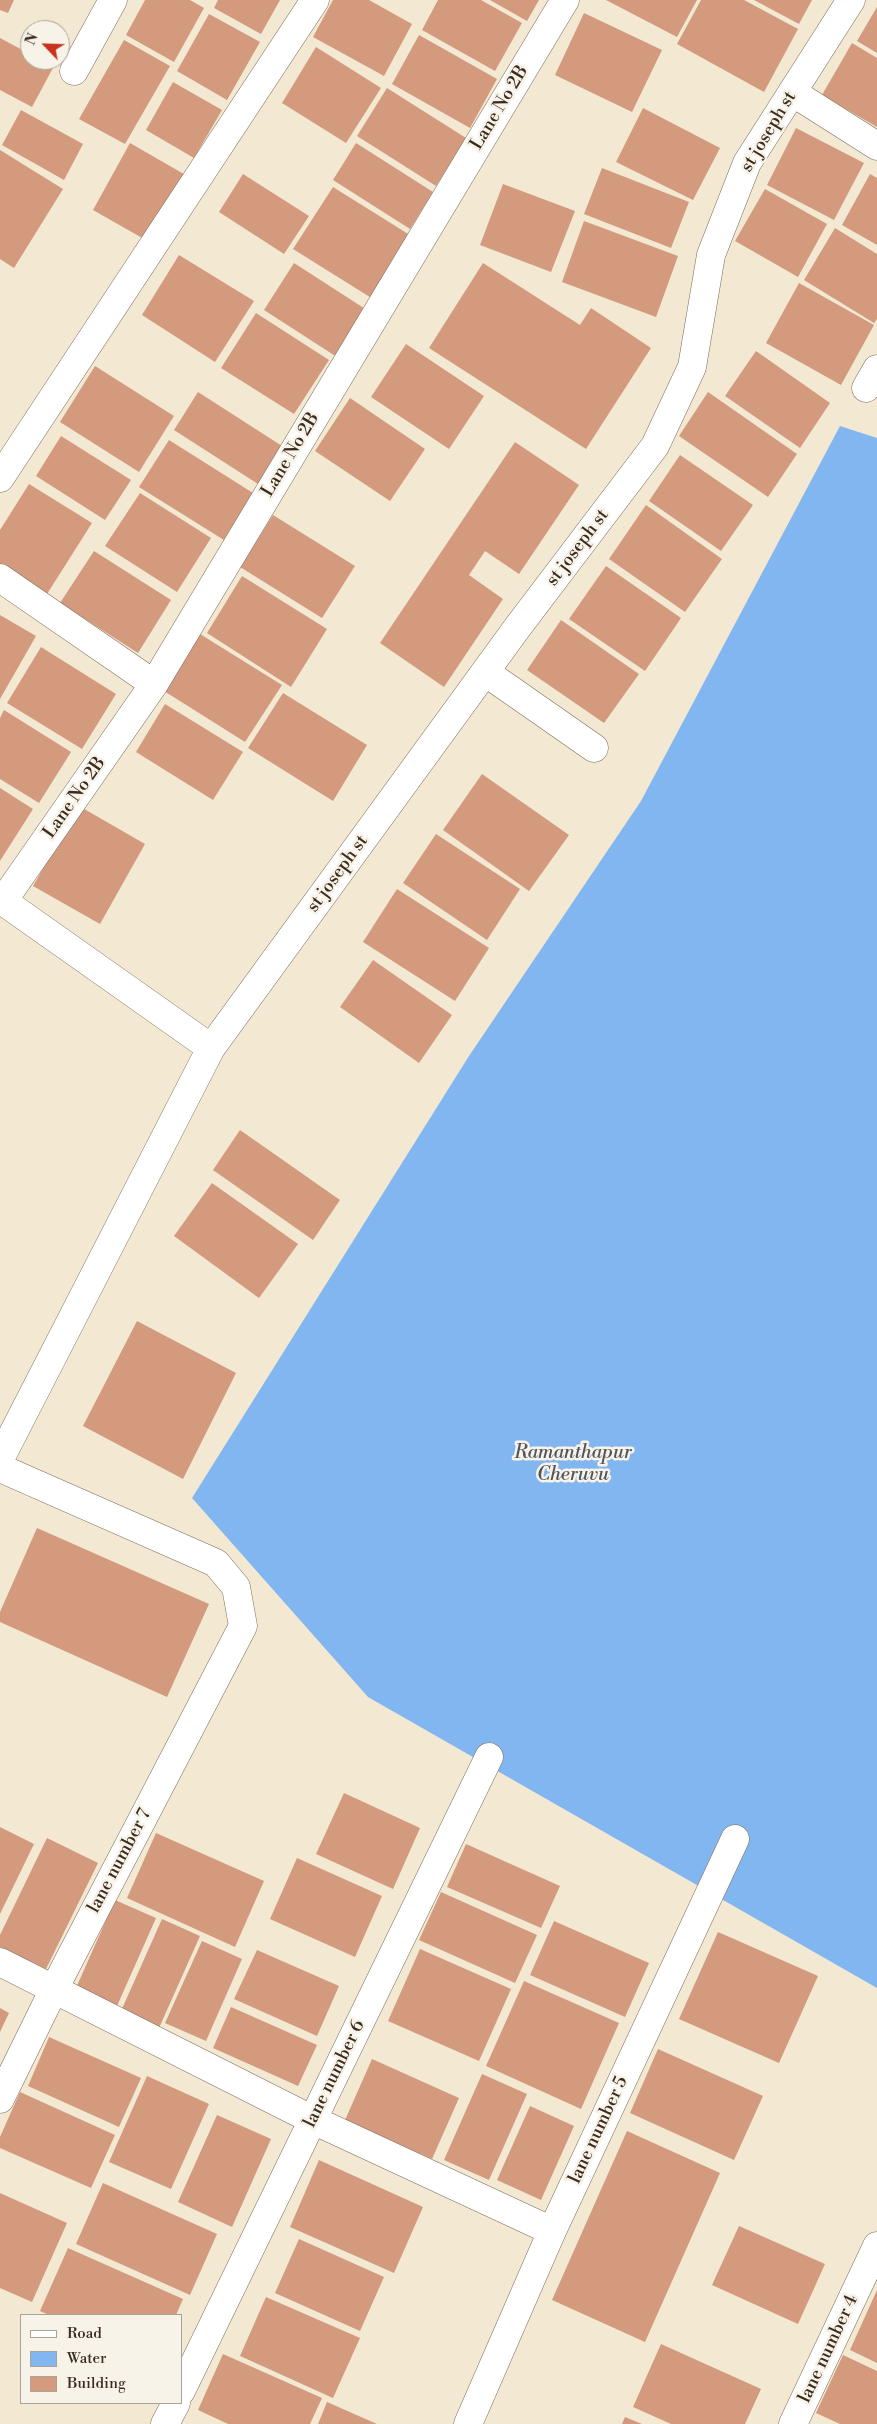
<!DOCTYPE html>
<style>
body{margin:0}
#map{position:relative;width:877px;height:2424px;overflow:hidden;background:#f3e8d1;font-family:"Libre Bodoni",serif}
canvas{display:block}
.legend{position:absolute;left:20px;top:2314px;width:162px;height:90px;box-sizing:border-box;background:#f7f3e8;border:1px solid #aca397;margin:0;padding:6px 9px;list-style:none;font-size:15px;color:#3b2a1e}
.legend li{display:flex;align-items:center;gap:10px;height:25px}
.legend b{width:25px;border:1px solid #aca397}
.north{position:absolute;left:20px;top:20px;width:50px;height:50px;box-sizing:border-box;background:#f7f3e8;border:1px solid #aca397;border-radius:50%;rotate:294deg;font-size:14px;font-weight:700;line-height:20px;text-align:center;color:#3b2a1e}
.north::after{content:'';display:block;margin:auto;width:18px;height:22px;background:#c8321e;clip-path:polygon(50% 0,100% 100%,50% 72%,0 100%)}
</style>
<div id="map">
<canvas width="877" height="2424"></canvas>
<ul class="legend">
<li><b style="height:6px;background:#fff"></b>Road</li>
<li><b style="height:14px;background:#82b6f0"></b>Water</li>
<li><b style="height:14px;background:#d39a7e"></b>Building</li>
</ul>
<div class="north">N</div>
</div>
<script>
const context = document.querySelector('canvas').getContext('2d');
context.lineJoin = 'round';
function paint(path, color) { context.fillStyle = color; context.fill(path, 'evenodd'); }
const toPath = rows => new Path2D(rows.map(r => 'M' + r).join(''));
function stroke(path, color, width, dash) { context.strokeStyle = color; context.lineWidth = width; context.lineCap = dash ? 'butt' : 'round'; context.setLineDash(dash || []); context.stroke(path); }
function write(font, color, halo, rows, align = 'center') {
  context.font = font + ' "Libre Bodoni",serif'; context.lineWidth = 5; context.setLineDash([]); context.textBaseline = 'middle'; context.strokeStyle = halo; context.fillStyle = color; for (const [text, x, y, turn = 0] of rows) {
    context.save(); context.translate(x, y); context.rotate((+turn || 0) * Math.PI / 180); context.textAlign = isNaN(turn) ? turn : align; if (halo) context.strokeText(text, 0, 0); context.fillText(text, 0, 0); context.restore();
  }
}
paint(toPath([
 [840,426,877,438,877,1988,368,1697,192,1498,469,1056,641,801]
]), '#82b6f0');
paint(toPath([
 [0,0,14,0,8,13,0,10],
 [145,0,190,0,204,8,174,62,126,35],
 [218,0,280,0,261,34,214,8],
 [333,0,369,0,412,24,384,76,313,37],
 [438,0,481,0,522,23,495,71,422,30],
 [490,0,539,0,527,21],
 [606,0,697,0,677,37],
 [701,0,744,0,798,29,764,92,677,44],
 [754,0,812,0,799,24],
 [877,7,877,53,857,41],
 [584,13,662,50,632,112,555,75],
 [209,14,260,42,227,100,177,71],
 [419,35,497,79,470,128,392,84],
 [0,38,30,54,30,60,42,60,54,66,32,107,0,90],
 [124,40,170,66,125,144,79,119],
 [852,43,877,58,877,127,822,95],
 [316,47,381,88,346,143,282,103],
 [173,82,222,110,194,158,146,130],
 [387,88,466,138,436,186,357,136],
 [643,108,720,148,693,200,616,162],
 [21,110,83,144,64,180,2,145],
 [796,128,864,163,834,220,767,185],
 [130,143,189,177,151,243,93,210],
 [356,143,433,192,410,229,333,180],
 [0,150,63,189,14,268,0,259],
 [602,168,689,202,671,248,584,214],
 [243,174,309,216,284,254,219,212],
 [870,174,877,178,877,245,842,225],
 [503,184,575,211,551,272,480,245],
 [333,187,413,237,373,299,293,249],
 [765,189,827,224,798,277,735,241],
 [584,221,678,256,656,317,562,282],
 [835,228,877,254,877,319,874,323,804,280],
 [179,255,254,301,215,362,142,315],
 [294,263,370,312,340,359,264,310],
 [483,263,580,325,591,308,651,348,586,449,429,348],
 [799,283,874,325,841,385,766,343],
 [256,313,329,360,294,414,221,368],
 [406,344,484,396,449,449,371,397],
 [756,351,830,403,800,448,725,396],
 [95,366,174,416,139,472,60,422],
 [198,392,282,446,258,484,174,430],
 [708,392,797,454,768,497,679,436],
 [350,398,425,449,390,501,315,451],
 [61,436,131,480,105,520,36,476],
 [169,440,253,493,224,540,139,487],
 [515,442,579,485,519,574,485,551,469,575,503,599,444,687,380,643],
 [680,455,753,505,721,551,649,501],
 [29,484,92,523,47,594,0,564,0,530],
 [140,493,211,538,177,592,105,546],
 [646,505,722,559,685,612,609,559],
 [273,515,355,566,322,618,240,567],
 [94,551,171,600,138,653,60,603],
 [606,566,681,618,645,671,569,619],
 [242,576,327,629,291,687,207,633],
 [0,615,36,636,0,699],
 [561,620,639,674,604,723,527,670],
 [200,634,282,685,245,742,164,691],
 [41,647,116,694,82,749,7,703],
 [283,693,367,745,333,801,248,748],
 [165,704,243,752,213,800,136,752],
 [4,710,71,752,39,803,0,779,0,718],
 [482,774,569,835,529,891,443,830],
 [0,788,33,809,0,861],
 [79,806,145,844,100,924,33,886],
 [436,834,520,889,487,940,403,883],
 [397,889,489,948,455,1001,363,942],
 [373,960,452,1015,419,1063,340,1007],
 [240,1130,340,1200,313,1240,213,1170],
 [212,1183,298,1244,259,1298,174,1236],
 [137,1321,236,1373,183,1479,83,1426],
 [37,1528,209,1604,167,1697,0,1622,0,1612],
 [344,1793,420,1828,393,1889,316,1854],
 [0,1827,34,1844,0,1914],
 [156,1833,264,1881,235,1947,127,1898],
 [47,1838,98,1863,46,1969,0,1947,0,1935],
 [466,1844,560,1886,541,1928,447,1887],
 [297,1858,382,1896,355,1957,270,1919],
 [441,1892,537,1935,515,1983,419,1940],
 [115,1900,156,1918,117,2006,76,1988],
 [162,1919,200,1936,159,2028,121,2011],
 [554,1921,649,1963,625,2017,530,1975],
 [718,1932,818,1976,779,2063,679,2019],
 [202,1941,242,1959,206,2041,165,2023],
 [420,1949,511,1989,479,2061,388,2021],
 [257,1950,339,1986,317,2036,234,1999],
 [524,1981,619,2023,581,2109,486,2066],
 [231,2007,317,2045,298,2086,213,2048],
 [0,2008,9,2013,0,2032],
 [49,2037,141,2078,119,2127,28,2086],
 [658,2049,763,2096,734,2160,630,2113],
 [372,2059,459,2098,432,2159,345,2120],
 [482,2074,527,2094,489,2180,444,2160],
 [147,2076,209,2104,171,2189,109,2162],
 [20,2092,115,2135,91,2188,0,2148,0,2137],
 [530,2106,574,2126,541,2200,497,2180],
 [217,2115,271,2139,232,2227,178,2202],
 [627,2131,720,2173,645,2342,552,2300],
 [319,2160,423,2207,394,2273,290,2227],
 [103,2183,217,2234,190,2295,76,2244],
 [0,2193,67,2223,32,2302,0,2288],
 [739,2226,825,2264,798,2324,712,2285],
 [299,2239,384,2277,360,2331,275,2293],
 [68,2248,183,2299,176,2315,49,2315,40,2311],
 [877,2290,877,2363,850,2350],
 [266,2297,360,2338,333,2398,240,2356],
 [661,2344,761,2389,745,2424,671,2424,633,2407],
 [223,2354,322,2398,310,2424,228,2424,198,2410],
 [843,2355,877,2371,877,2424,840,2424,816,2413],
 [327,2402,377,2424,318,2424],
 [625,2417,642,2424,622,2424]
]), '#d39a7e');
const minor = toPath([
 [74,71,113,0],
 [792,92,877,146],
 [866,388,877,369],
 [0,478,315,0],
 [0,578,154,684],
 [485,672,594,748],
 [0,899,211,1048],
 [3,901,154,684,565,0],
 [0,1459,211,1048,517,628,655,446,692,367,711,255,747,163,851,0],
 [0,1468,216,1563,236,1587,243,1626,54,1989,0,2099],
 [0,1962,313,2120,552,2231],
 [181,2391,489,1757],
 [165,2424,176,2403],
 [468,2424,552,2231,735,1839],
 [793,2424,877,2246]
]);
stroke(minor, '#7b6c5d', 29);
stroke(minor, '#fff', 28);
write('18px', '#3b2a1e', '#f7f3e8', [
 ["Lane No 2B",500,108,-59],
 ["st joseph st",769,132,-59],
 ["Lane No 2B",291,455,-59],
 ["st joseph st",578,548,-53],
 ["Lane No 2B",75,798,-55],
 ["st joseph st",338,874,-54],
 ["lane number 7",120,1861,-62],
 ["lane number 6",335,2074,-64],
 ["lane number 5",599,2130,-65],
 ["lane number 4",829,2349,-65]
]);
write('italic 19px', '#50545d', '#f7f3e8', [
 ["Ramanthapur",573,1453],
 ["Cheruvu",573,1475]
]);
</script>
